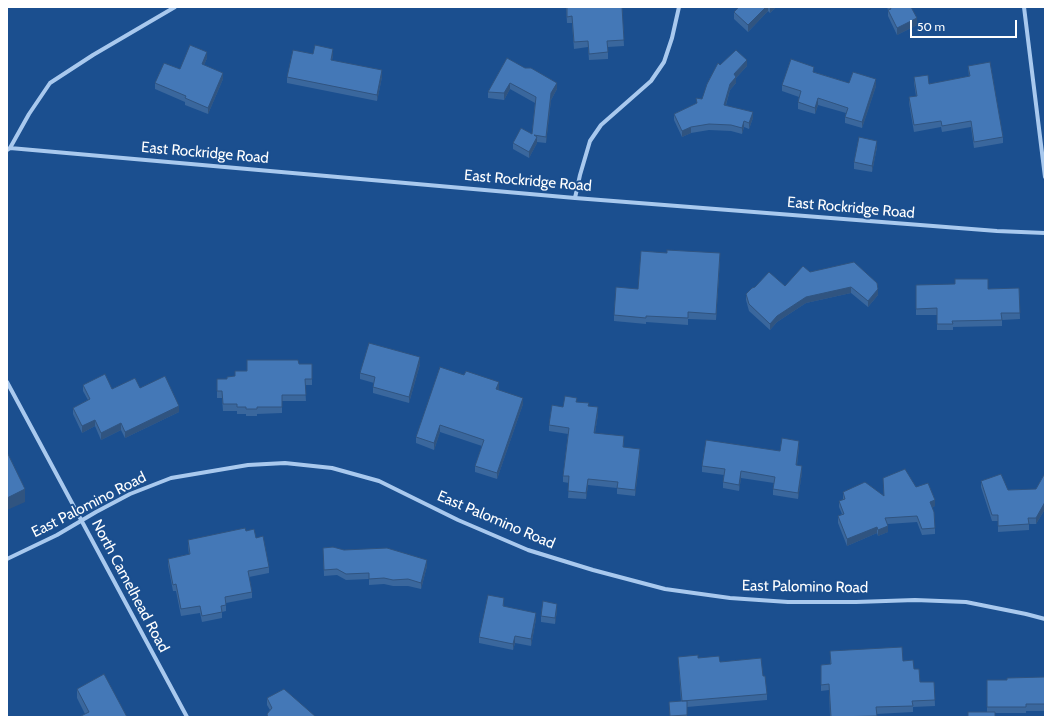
<!DOCTYPE html>
<style>
body{margin:0}
#map{position:relative;width:1052px;height:724px;overflow:hidden;background:#1b4f8f;font-family:Cabin,sans-serif}
canvas{display:block}
.frame{position:absolute;inset:0;border:8px solid #fff;pointer-events:none}
.scale{position:absolute;left:910px;top:20px;width:107px;height:18px;box-sizing:border-box;border:2px solid #fff;border-top:0;padding-left:5px;font-size:12px;line-height:14px;white-space:nowrap;color:#fff;-webkit-text-stroke:3px #1b4f8f;paint-order:stroke}
</style>
<div id="map">
<canvas width="1052" height="724"></canvas>
<div class="frame"></div>
<div class="scale">50 m</div>
</div>
<script>
const context = document.querySelector('canvas').getContext('2d');
context.lineJoin = 'round';
const toPath = rows => new Path2D(rows.map(r => 'M' + r).join(''));
function stroke(path, color, width, dash) { context.strokeStyle = color; context.lineWidth = width; context.lineCap = dash ? 'butt' : 'round'; context.setLineDash(dash || []); context.stroke(path); }
function paint(path, color) { context.fillStyle = color; context.fill(path, 'evenodd'); }
function write(font, color, halo, rows, align = 'center') {
  context.font = font + ' Cabin,sans-serif'; context.lineWidth = 4; context.setLineDash([]); context.textBaseline = 'middle'; context.strokeStyle = halo; context.fillStyle = color; for (const [text, x, y, turn = 0] of rows) {
    context.save(); context.translate(x, y); context.rotate((+turn || 0) * Math.PI / 180); context.textAlign = isNaN(turn) ? turn : align; if (halo) context.strokeText(text, 0, 0); context.fillText(text, 0, 0); context.restore();
  }
}
stroke(toPath([
 [1024,7,1045,177],
 [10,148,575,198,997,231,1045,233],
 [7,150,10,148,29,114,50,83,93,55,175,7],
 [575,198,580,175,590,141,601,125,651,81,664,62,672,38,679,7],
 [7,382,187,717],
 [7,559,57,535,96,512,130,494,171,478,248,465,285,463,332,468,379,481,458,520,528,550,593,570,665,589,730,598,788,602,856,602,915,600,966,602,1026,614,1045,619]
]), '#a9c9ee', 4);
paint(toPath([
 [304,7,321,7,321,8],
 [566,7,622,7,624,46,608,47,608,59,589,60,588,47,574,49,572,23,567,23],
 [739,7,776,7,770,13,768,11,748,32,734,19,734,12],
 [887,7,911,7,917,25,897,35,888,16,888,10],
 [313,54,333,55,332,60,382,77,377,101,287,83,287,77],
 [207,58,204,65,223,79,208,114,185,105,185,102,155,89,155,83,180,69],
 [507,58,557,89,551,100,546,143,537,142,537,143,529,158,513,149,513,143,532,134,535,103,510,89,504,100,488,98,488,92],
 [720,65,747,66,736,78,736,83,730,90,726,105,753,118,749,129,744,127,742,134,731,131,709,130,691,133,682,137,674,120,674,114,697,103,702,99],
 [968,66,1003,137,1003,143,974,148,971,127,942,132,941,127,914,132,909,103,909,97,916,96,914,83,914,77,929,84,969,77],
 [814,72,849,83,876,86,862,128,845,123,845,117,846,113,818,105,815,114,798,109,798,102,799,97,782,91,782,85],
 [877,147,872,172,854,169,854,162],
 [720,259,716,320,688,319,688,325,646,322,646,324,614,321,614,315,638,289],
 [810,272,878,295,868,307,851,293,806,303,777,322,770,330,749,311,746,300,746,294,785,286],
 [916,285,988,289,1019,288,1020,319,1002,320,1002,326,953,327,953,330,937,330,937,315,916,315],
 [299,364,312,364,312,385,305,385,306,401,282,401,282,413,257,414,257,416,246,416,246,414,237,414,237,411,223,411,222,398,217,398,217,379,227,379,247,371],
 [420,364,409,403,373,393,373,387,374,383,360,379,360,373],
 [83,385,112,389,140,388,179,412,125,438,121,430,101,440,95,426,82,433,73,414,73,408,88,400,83,391],
 [499,388,498,390,523,404,497,479,475,472,475,466,482,446,440,432,434,450,416,443,416,437],
 [577,402,589,406,598,414,595,433,624,442,623,447,640,455,635,496,617,494,617,488,588,485,586,499,568,498,569,483,563,482,563,476,568,434,549,431,549,425,563,407],
 [799,447,797,465,802,472,798,499,773,495,773,489,774,483,741,478,739,491,723,488,723,482,724,475,702,472,702,466],
 [1045,473,1045,509,1036,524,1029,524,1029,530,998,532,998,521,992,521,981,487,981,481,1008,490,1036,489],
 [883,478,916,487,935,506,932,507,935,528,935,534,922,535,917,522,888,524,888,532,878,536,877,533,847,546,838,523,838,516,842,514,839,507,839,501,843,500,843,492,884,496],
 [246,531,256,538,269,567,269,573,249,577,252,592,252,598,226,603,226,611,222,612,222,618,202,622,200,613,181,616,176,591,173,591,168,565,168,559,189,554,188,547,188,540],
 [323,548,344,550,427,566,421,589,408,586,393,586,384,584,369,585,369,579,346,580,337,575,324,576],
 [504,604,504,607,536,619,531,646,515,643,513,650,479,643,479,637],
 [557,610,555,624,541,622,541,616],
 [830,651,903,661,914,669,920,682,934,682,935,706,913,707,913,712,876,714,877,717,830,717,829,690,821,691,821,665,830,664],
 [678,657,698,658,720,662,763,676,767,694,767,700,687,707,687,717,670,717,669,702,681,701],
 [1045,677,1045,711,1026,711,1026,713,995,713,987,712,987,680,1007,680],
 [77,689,127,717,85,714,77,698],
 [267,698,316,717,267,717,267,714,270,710,267,705]
]), '#3a679d');
paint(toPath([
 [766,7,768,7,768,11,748,32,748,25],
 [770,7,776,7,770,13],
 [917,18,917,25,897,35,897,28],
 [333,49,333,55,331,66,331,60],
 [207,52,207,58,202,70,202,64],
 [747,60,747,66,736,78,736,83,730,90,724,111,724,105,730,84,734,74],
 [382,70,382,77,377,101,377,95],
 [223,73,223,79,208,114,208,108],
 [876,79,876,86,862,128,862,122],
 [510,83,510,89,504,100,504,93],
 [557,83,557,89,551,100,546,143,546,137,551,93],
 [818,98,818,105,815,114,815,108],
 [753,112,753,118,749,129,749,123],
 [744,121,744,127,742,134,742,128],
 [691,127,691,133,682,137,682,131],
 [537,137,537,143,529,158,529,152],
 [877,141,877,147,872,172,872,166],
 [720,253,720,259,716,320,716,314],
 [851,287,851,293,806,303,777,322,770,330,770,324,777,316,806,297],
 [878,289,878,295,868,307,868,301],
 [420,357,420,364,409,403,409,397],
 [499,382,499,388,496,395,496,389],
 [523,398,523,404,497,479,497,473],
 [179,406,179,412,125,438,125,432],
 [598,407,598,414,594,439,594,433],
 [95,420,95,426,82,433,82,426],
 [121,423,121,430,101,440,101,433],
 [440,425,440,432,434,450,434,443],
 [799,441,799,447,796,471,796,465],
 [640,449,640,455,635,496,635,490],
 [802,466,802,472,798,499,798,493],
 [741,471,741,478,739,491,739,485],
 [588,479,588,485,586,499,586,493],
 [25,489,25,502,7,510,7,498],
 [935,500,935,506,930,508,930,502],
 [1045,502,1045,509,1036,524,1036,518],
 [888,526,888,532,878,536,878,530],
 [877,527,877,533,847,546,847,539],
 [427,560,427,566,421,589,421,583],
 [557,604,557,610,555,624,555,618],
 [536,613,536,619,531,646,531,639],
 [515,636,515,643,513,650,513,644]
]), '#305480');
const building = toPath([
 [567,7,622,7,624,40,607,41,608,52,589,54,588,41,574,42,572,16,567,17,567,7],
 [739,7,766,7,748,25,734,12,739,7],
 [890,7,911,7,917,18,897,28,888,10,891,9,890,7],
 [190,45,207,52,202,64,223,73,208,108,185,98,186,96,155,83,164,63,180,69,190,45],
 [315,45,333,49,331,60,382,70,377,95,287,77,293,50,313,54,315,45],
 [736,50,747,60,734,74,736,77,730,84,724,105,753,112,749,123,744,121,742,128,731,125,709,124,691,127,682,131,674,114,697,103,696,98,702,99,707,84,718,63,720,65,736,50],
 [507,58,525,68,531,68,557,83,551,93,546,137,534,135,537,137,529,152,513,143,521,128,532,134,536,97,510,83,504,93,488,92,507,58],
 [791,59,814,67,813,72,849,83,853,72,876,79,862,122,845,117,848,108,818,98,815,108,798,102,801,91,782,85,791,59],
 [990,62,1003,137,974,142,971,121,942,126,941,121,914,125,909,97,917,96,914,77,928,75,929,84,970,76,968,66,990,62],
 [859,137,877,141,872,166,854,162,859,137],
 [667,250,720,253,716,314,688,312,688,318,646,316,646,318,614,315,616,287,638,289,641,251,667,253,667,250],
 [854,262,877,283,878,289,868,301,851,287,806,297,777,316,770,324,749,304,746,294,752,288,755,287,769,272,785,286,803,266,810,272,854,262],
 [955,279,988,279,988,289,1019,288,1020,313,1001,313,1002,320,952,321,953,324,937,324,937,308,916,309,916,285,955,284,955,279],
 [369,343,420,357,409,397,373,387,375,377,360,373,369,343],
 [247,360,298,360,299,364,312,364,312,379,305,379,306,395,282,395,282,407,257,407,257,409,246,409,246,407,237,407,237,404,223,404,222,391,217,391,217,379,227,379,227,377,235,376,235,371,247,371,247,360],
 [440,367,464,375,466,371,499,382,496,389,523,398,497,473,475,466,484,440,440,425,434,443,416,437,440,367],
 [105,374,112,389,135,378,140,388,165,376,179,406,125,432,121,423,101,433,95,420,82,426,73,408,90,399,83,385,105,374],
 [565,396,577,398,576,402,589,403,588,406,598,407,594,433,624,436,623,447,640,449,635,490,617,488,618,482,588,479,586,493,568,491,569,476,563,476,569,428,549,425,552,405,563,407,565,396],
 [782,438,799,441,796,465,802,466,798,493,773,489,775,477,741,471,739,485,723,482,725,469,702,466,706,440,780,451,782,438],
 [7,454,8,454,25,489,7,498,7,454],
 [905,469,916,487,928,483,935,500,930,502,934,512,935,528,922,529,917,516,885,518,888,526,878,530,877,527,847,539,838,516,844,514,839,501,845,499,843,492,865,482,884,496,883,478,905,469],
 [1045,473,1045,502,1036,518,1028,518,1029,524,998,526,998,515,992,515,981,481,1001,474,1008,490,1036,489,1045,473],
 [245,528,246,531,254,529,256,538,263,536,269,567,248,571,252,592,225,597,226,605,221,606,222,612,202,616,200,606,181,609,176,584,173,585,168,559,190,554,188,540,245,528],
 [333,547,344,550,387,548,427,560,421,583,408,579,393,580,384,578,369,579,369,573,346,574,337,569,324,570,323,548,333,547],
 [488,595,504,598,503,606,536,613,531,639,515,636,513,644,479,637,488,595],
 [543,601,557,604,555,618,541,616,543,601],
 [902,647,903,661,913,660,914,669,919,669,920,682,934,682,935,700,912,701,913,706,876,707,877,716,831,717,829,684,821,685,821,665,831,664,830,651,902,647],
 [698,655,698,658,719,656,720,662,761,658,763,676,765,676,767,694,682,701,687,701,687,715,670,716,669,702,682,701,678,657,698,655],
 [104,674,127,717,79,717,89,712,77,689,104,674],
 [1045,677,1045,704,1026,704,1026,707,987,707,987,680,1007,680,1007,678,1045,677],
 [284,689,316,717,268,717,267,714,272,708,267,698,284,689],
 [968,712,995,712,995,717,968,717,968,712]
]);
paint(building, '#4478b7');
stroke(building, '#305480', 1);
write('15px', '#fff', '#1b4f8f', [
 ["East Rockridge Road",205,153,5],
 ["East Rockridge Road",528,181,5],
 ["East Rockridge Road",851,208,5],
 ["East Palomino Road",89,505,-27],
 ["East Palomino Road",496,520,23],
 ["North Camelhead Road",130,586,62],
 ["East Palomino Road",805,587,1]
]);
</script>
